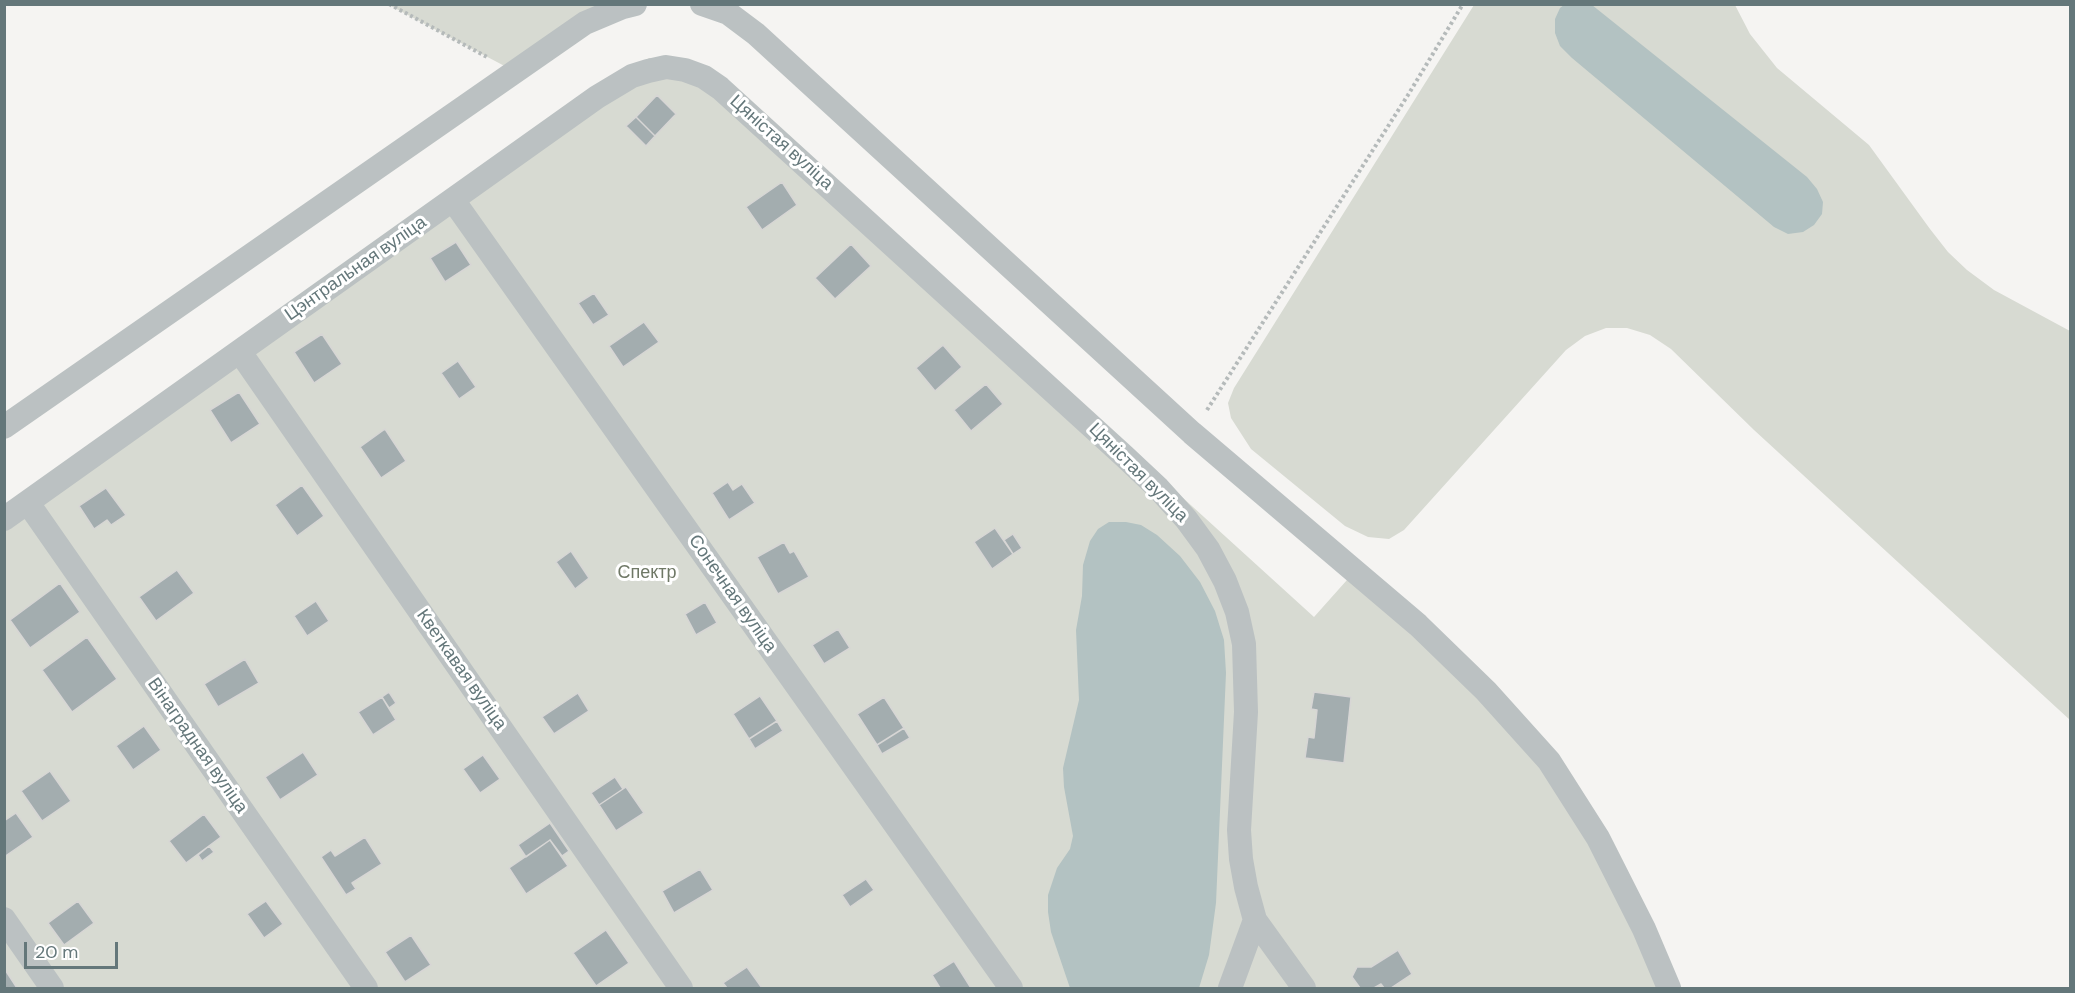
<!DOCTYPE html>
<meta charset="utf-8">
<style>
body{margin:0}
#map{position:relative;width:2075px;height:993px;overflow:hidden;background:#f5f4f2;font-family:"DM Sans",sans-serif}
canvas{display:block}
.frame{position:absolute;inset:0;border:6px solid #64777a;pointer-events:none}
.scale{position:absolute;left:24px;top:942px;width:94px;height:27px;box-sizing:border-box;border:3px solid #64777a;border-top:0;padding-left:8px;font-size:18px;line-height:21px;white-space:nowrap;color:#64777a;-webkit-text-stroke:4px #fff;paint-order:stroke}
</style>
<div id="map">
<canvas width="2075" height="993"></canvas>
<div class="frame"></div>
<div class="scale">20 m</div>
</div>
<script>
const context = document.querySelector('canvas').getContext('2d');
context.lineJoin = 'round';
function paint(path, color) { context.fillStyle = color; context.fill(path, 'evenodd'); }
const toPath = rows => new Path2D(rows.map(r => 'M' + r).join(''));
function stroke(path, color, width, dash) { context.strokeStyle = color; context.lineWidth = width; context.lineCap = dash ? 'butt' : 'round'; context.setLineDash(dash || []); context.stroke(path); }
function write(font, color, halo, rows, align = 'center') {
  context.font = font + ' "DM Sans",sans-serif'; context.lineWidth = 6; context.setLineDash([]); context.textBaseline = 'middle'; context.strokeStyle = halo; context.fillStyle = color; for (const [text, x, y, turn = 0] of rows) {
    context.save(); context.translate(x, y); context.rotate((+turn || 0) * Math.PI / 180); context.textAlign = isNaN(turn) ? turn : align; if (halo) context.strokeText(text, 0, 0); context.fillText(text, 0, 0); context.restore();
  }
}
paint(toPath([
 [389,5,610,5,514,71],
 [1474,5,1735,5,1750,34,1777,68,1869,145,1930,229,1948,252,1967,270,1994,290,2070,331,2070,720,1754,430,1671,349,1650,335,1627,328,1606,328,1585,336,1566,350,1404,530,1389,539,1368,537,1345,526,1251,449,1231,418,1228,403,1234,388],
 [649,58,710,68,1314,617,1355,571,1549,761,1669,988,5,988,5,519]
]), '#d7dad2');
paint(toPath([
 [1564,5,1592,5,1807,177,1817,189,1823,202,1822,214,1814,225,1803,232,1788,234,1774,227,1572,58,1560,46,1555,33,1555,19,1560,8],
 [1109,522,1126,522,1141,525,1157,535,1180,556,1200,582,1215,611,1224,640,1226,673,1216,903,1209,955,1199,988,1070,988,1051,932,1048,912,1048,895,1057,868,1070,849,1073,836,1064,787,1063,768,1079,700,1076,630,1082,596,1083,565,1090,541,1098,529]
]), '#b3c2c2');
const building = toPath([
 [657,95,676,114,655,136,636,117,657,95],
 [636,117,655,136,646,146,626,126,636,117],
 [782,182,797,205,762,230,746,207,782,182],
 [456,242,471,265,445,282,430,258,456,242],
 [851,244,871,266,835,299,815,278,851,244],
 [594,293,609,315,593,325,578,303,594,293],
 [644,322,659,342,623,367,609,346,644,322],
 [322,334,342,364,314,383,294,352,322,334],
 [943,345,962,367,935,391,916,368,943,345],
 [458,361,476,387,459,399,441,373,458,361],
 [986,384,1003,404,971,431,954,410,986,384],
 [239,392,260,424,231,443,210,410,239,392],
 [385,429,406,461,381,478,360,447,385,429],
 [728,482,733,490,742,484,755,503,729,520,712,493,728,482],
 [302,485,324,516,297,536,275,505,302,485],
 [106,488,126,515,111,525,107,520,94,529,79,506,106,488],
 [995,528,1013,554,992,569,974,542,995,528],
 [1013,534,1022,548,1013,554,1004,540,1013,534],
 [784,542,790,553,794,551,809,577,778,594,757,557,784,542],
 [571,551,589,578,575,589,556,562,571,551],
 [177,570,194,593,156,621,139,597,177,570],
 [60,583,80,612,30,648,10,620,60,583],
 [316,601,329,621,307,636,294,616,316,601],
 [705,602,717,623,696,635,685,614,705,602],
 [838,629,850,648,824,664,812,645,838,629],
 [87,637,117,679,72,712,42,670,87,637],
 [245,659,259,683,218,707,204,684,245,659],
 [389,692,396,703,389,708,382,697,389,692],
 [1314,692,1351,697,1344,763,1305,758,1308,737,1314,738,1317,710,1311,709,1314,692],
 [578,693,589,711,554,734,542,717,578,693],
 [760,696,777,721,749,739,733,714,760,696],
 [382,697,396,720,373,735,358,712,382,697],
 [884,697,904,728,877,745,857,714,884,697],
 [777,721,783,731,755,749,749,739,777,721],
 [144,726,161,750,133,770,116,746,144,726],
 [904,728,910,738,882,754,877,745,904,728],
 [303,752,318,775,280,800,265,777,303,752],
 [483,755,500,779,480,793,463,769,483,755],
 [50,771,71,801,42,821,21,791,50,771],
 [615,777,623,789,599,805,591,793,615,777],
 [626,787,644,813,616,831,599,805,626,787],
 [16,813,33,837,4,857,4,821,16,813],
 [204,814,221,837,186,863,169,841,204,814],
 [550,823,569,851,562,856,550,840,526,857,518,845,550,823],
 [365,837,382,864,352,883,356,889,346,895,321,857,331,850,335,856,365,837],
 [550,840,568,866,526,894,509,868,550,840],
 [209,846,214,852,202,861,198,855,209,846],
 [700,869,713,890,674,913,662,891,700,869],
 [866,879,874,890,850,907,842,895,866,879],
 [78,901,94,923,64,945,48,923,78,901],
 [266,901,283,924,264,938,247,914,266,901],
 [606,930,629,963,596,986,573,953,606,930],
 [411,935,431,965,405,982,385,952,411,935],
 [1398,950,1412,974,1391,988,1384,988,1381,984,1374,988,1360,988,1352,977,1357,967,1371,967,1398,950],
 [954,961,971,988,940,988,932,975,954,961],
 [747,967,762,988,727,988,723,983,747,967],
 [4,968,17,988,4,988,4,968]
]);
paint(building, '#a3adaf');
stroke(building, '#d7d6d5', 1.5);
stroke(toPath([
 [389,4,487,57],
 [1207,410,1408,95,1463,4]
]), '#b5baba', 4, [3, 3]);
stroke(toPath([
 [702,4,728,13,756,34,1192,433,1418,625,1486,691,1549,761,1598,838,1644,929,1669,988],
 [453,200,1011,988],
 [240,352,681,988],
 [4,427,585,23,623,7,635,4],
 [28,503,366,988],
 [4,519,597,97,632,76,648,71,666,67,685,70,704,77,720,88,1124,456,1158,488,1186,519,1208,549,1225,581,1237,612,1244,644,1246,712,1239,830,1241,859,1246,887,1255,920,1304,988],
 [4,919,52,988],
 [1230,988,1255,920]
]), '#bbc1c2', 24);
write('18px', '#64777a', '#fff', [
 ["Цяністая вуліца",781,143,42],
 ["Цэнтральная вуліца",356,269,-35],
 ["Цяністая вуліца",1138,473,45],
 ["Сонечная вуліца",732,594,55],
 ["Кветкавая вуліца",461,670,55],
 ["Вінаградная вуліца",197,746,55]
]);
write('18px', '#6f7866', '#fff', [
 ["Спектр",647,573]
]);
</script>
